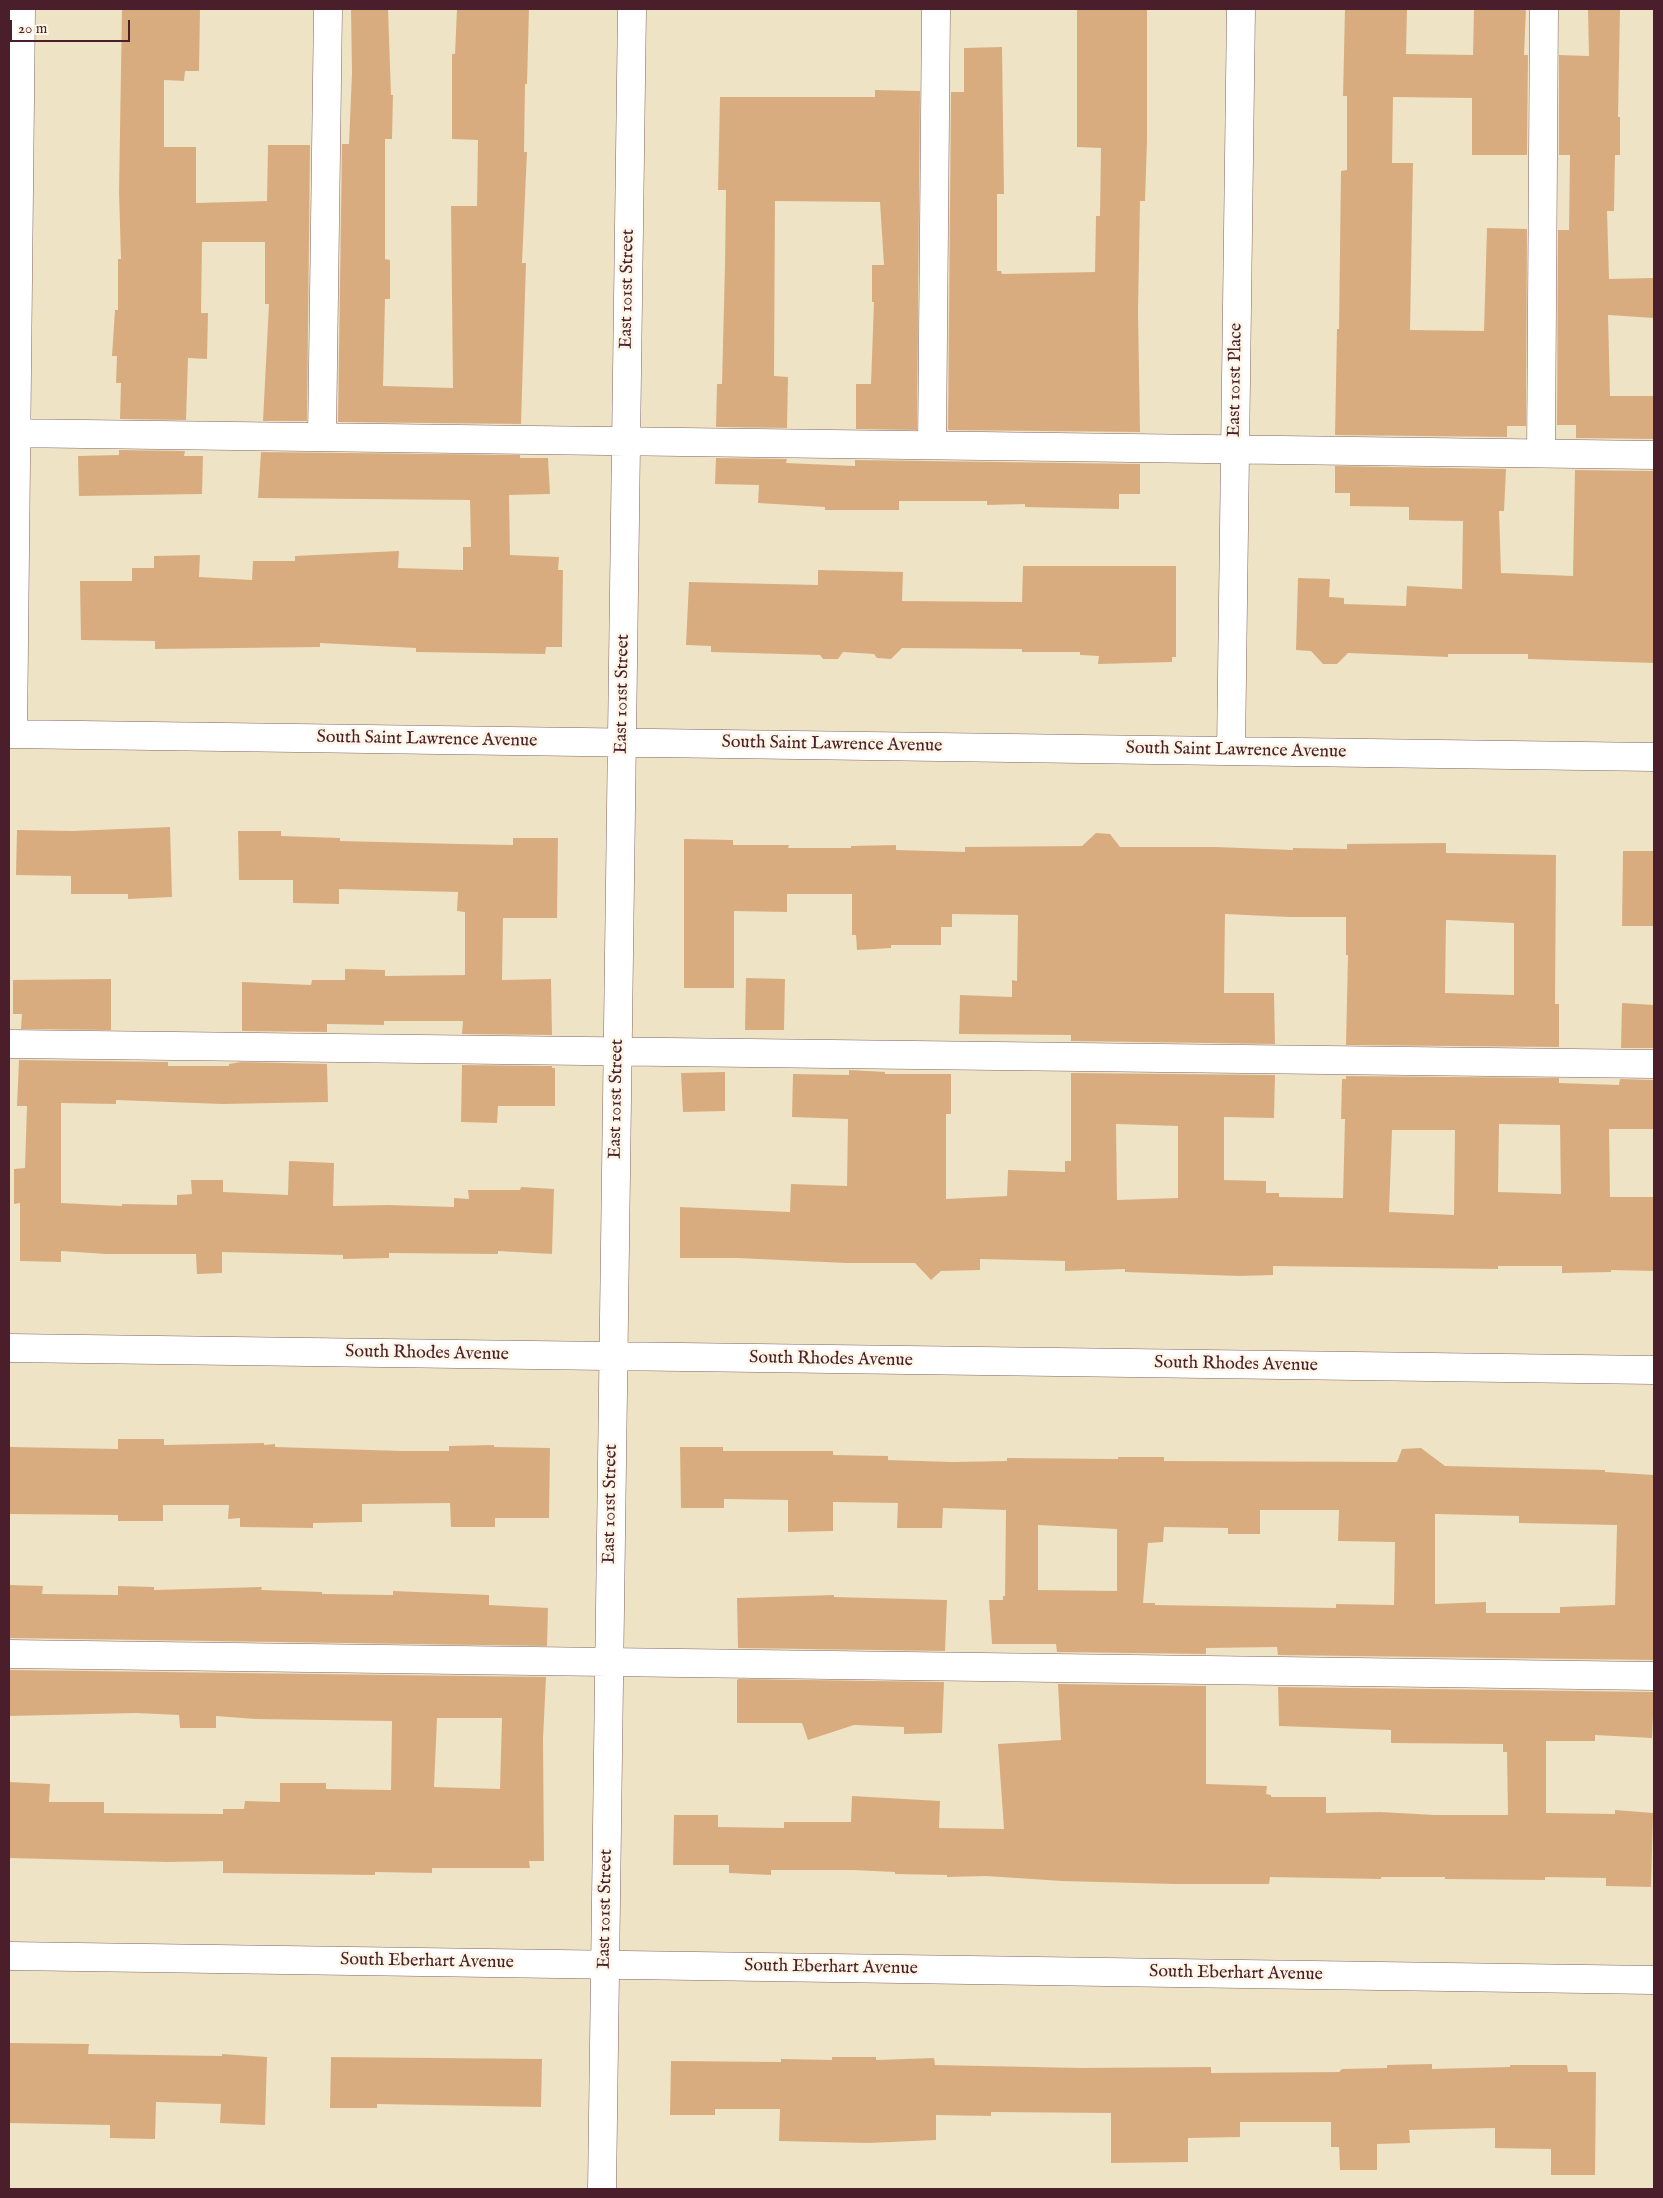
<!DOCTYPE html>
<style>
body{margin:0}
#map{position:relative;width:1663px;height:2198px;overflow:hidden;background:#eee4c5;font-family:"IM FELL English",serif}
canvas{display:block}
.frame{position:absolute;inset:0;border:10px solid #4a1f2b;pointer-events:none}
.scale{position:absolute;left:10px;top:20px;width:120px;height:22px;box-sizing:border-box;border:2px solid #4a1f2b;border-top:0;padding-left:6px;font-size:15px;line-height:18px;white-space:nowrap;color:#4a1f2b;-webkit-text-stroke:4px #fcf5e5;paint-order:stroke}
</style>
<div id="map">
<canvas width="1663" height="2198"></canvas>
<div class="frame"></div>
<div class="scale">20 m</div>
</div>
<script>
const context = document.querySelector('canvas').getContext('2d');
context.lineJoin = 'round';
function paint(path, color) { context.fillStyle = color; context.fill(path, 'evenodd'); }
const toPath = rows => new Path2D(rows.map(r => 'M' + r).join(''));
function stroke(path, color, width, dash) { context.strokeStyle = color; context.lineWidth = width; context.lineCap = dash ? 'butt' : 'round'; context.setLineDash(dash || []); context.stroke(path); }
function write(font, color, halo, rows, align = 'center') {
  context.font = font + ' "IM FELL English",serif'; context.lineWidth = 5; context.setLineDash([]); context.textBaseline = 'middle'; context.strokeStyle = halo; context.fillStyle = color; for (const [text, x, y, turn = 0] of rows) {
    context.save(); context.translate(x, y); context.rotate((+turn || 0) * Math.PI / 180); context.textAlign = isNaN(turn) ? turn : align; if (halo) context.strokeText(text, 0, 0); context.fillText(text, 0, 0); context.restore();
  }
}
paint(toPath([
 [122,9,200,9,199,71,185,71,184,81,164,80,164,147,196,147,196,203,267,201,268,145,310,145,307,421,263,421,269,304,265,304,265,242,202,242,201,313,208,313,207,359,188,358,186,420,120,419,121,383,116,383,117,356,112,356,115,310,118,310,118,259,121,259,119,192],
 [351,9,388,9,391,95,393,95,392,139,385,139,385,259,390,260,390,299,385,299,383,386,453,388,451,206,477,206,478,140,452,139,452,54,455,54,457,9,529,9,527,84,525,84,524,152,527,152,522,263,526,263,525,295,521,424,338,422,342,144,349,144,352,73],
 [1077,9,1147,9,1147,141,1145,201,1140,201,1138,311,1140,432,948,430,951,92,964,92,964,48,1002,47,1004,194,997,194,997,271,1001,271,1002,274,1095,272,1096,216,1100,216,1101,148,1077,147],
 [1345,9,1407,9,1406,54,1473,55,1474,9,1526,9,1524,55,1528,55,1527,155,1472,155,1472,98,1393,97,1392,163,1413,163,1410,330,1484,331,1487,228,1527,229,1526,426,1507,426,1507,437,1335,435,1337,329,1339,329,1341,171,1347,170,1347,96,1343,96],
 [1588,9,1620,9,1618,117,1620,117,1620,155,1615,155,1614,211,1607,211,1609,279,1654,278,1654,318,1608,315,1610,396,1654,396,1654,439,1576,438,1576,425,1557,425,1558,230,1569,230,1570,155,1559,155,1559,55,1589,56],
 [875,90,920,91,917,430,856,429,856,384,871,384,874,302,872,302,872,265,884,265,880,202,775,201,774,376,788,377,787,428,716,427,717,384,722,384,725,265,726,190,718,190,720,97,875,97],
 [119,450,185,451,184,456,203,456,202,494,79,496,78,456,119,455],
 [261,452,520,455,520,458,548,458,550,494,509,495,510,555,559,557,558,570,563,570,562,647,546,647,545,654,416,652,416,648,320,643,320,647,155,649,155,641,81,640,80,581,132,581,132,568,154,568,154,556,200,555,199,577,252,580,253,561,295,561,295,556,399,551,398,568,463,570,463,547,471,547,470,500,258,498],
 [716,458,787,459,786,463,855,466,855,460,1140,464,1140,494,1119,494,1119,509,1025,507,1025,504,987,505,987,501,899,501,899,510,825,510,825,507,758,503,759,485,715,484],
 [1335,466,1506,469,1504,511,1499,511,1501,573,1573,576,1575,470,1654,471,1654,663,1528,659,1528,654,1448,654,1448,657,1348,653,1337,664,1323,664,1311,651,1296,650,1298,578,1330,579,1329,597,1344,598,1344,604,1406,606,1407,586,1462,589,1463,521,1409,520,1409,507,1350,506,1350,493,1335,493],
 [1023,566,1176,566,1176,657,1172,657,1172,662,1098,664,1099,656,1080,655,1080,652,1022,652,1022,649,902,648,891,659,877,658,874,654,843,652,838,659,823,659,820,655,711,652,711,646,686,645,689,582,818,585,818,570,903,572,902,601,1022,602],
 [170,827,172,897,128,899,128,894,71,894,71,876,16,875,17,830,72,831],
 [238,831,281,831,281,836,340,838,340,841,459,844,513,845,513,838,558,838,557,918,503,918,502,980,551,979,552,1035,462,1034,463,1021,384,1021,384,1025,327,1024,327,1032,242,1031,242,982,311,985,312,980,345,980,345,969,385,970,385,976,465,975,465,912,457,911,458,892,339,889,339,904,293,903,293,880,239,880],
 [1096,833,1110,834,1120,847,1216,847,1293,850,1293,848,1347,849,1347,844,1446,843,1446,853,1556,855,1555,1004,1559,1004,1559,1047,1346,1045,1348,955,1346,955,1346,917,1289,917,1225,914,1224,993,1274,993,1275,1044,1071,1041,1071,1035,959,1034,960,995,1012,997,1012,980,1017,981,1018,915,952,914,952,927,941,927,941,945,891,945,891,948,857,950,856,935,852,935,852,894,787,894,787,912,734,911,734,988,684,988,684,839,733,840,733,845,789,845,788,848,851,848,851,846,896,845,896,850,965,852,965,847,1082,846],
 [1446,920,1514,923,1514,995,1445,993],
 [1623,851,1654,851,1654,926,1622,926],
 [746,978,785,979,784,1030,745,1030],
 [111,979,111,1030,21,1029,22,1014,13,1014,13,980],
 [1622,1003,1654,1005,1654,1048,1621,1048],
 [19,1060,168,1062,168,1066,229,1066,229,1064,241,1062,327,1064,328,1102,222,1104,116,1100,116,1104,61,1103,61,1203,122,1206,122,1204,177,1205,177,1195,192,1194,191,1180,223,1180,223,1192,288,1195,289,1161,334,1163,333,1206,388,1205,454,1207,454,1198,469,1199,468,1190,520,1190,521,1187,554,1189,552,1254,498,1251,498,1254,389,1253,389,1258,343,1259,343,1255,222,1252,222,1273,197,1274,196,1254,106,1254,61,1251,61,1262,20,1261,20,1203,14,1204,14,1169,25,1168,27,1106,17,1106],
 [462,1065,552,1066,552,1068,555,1068,555,1106,498,1106,497,1123,461,1122],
 [849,1070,885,1072,885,1074,951,1074,951,1114,946,1114,946,1199,1007,1196,1008,1170,1065,1172,1065,1161,1071,1161,1071,1073,1275,1075,1274,1118,1224,1117,1224,1180,1266,1181,1266,1193,1279,1193,1279,1197,1343,1198,1345,1119,1341,1119,1342,1079,1346,1079,1346,1076,1559,1078,1559,1083,1619,1085,1620,1079,1654,1080,1654,1129,1609,1129,1610,1197,1654,1197,1654,1271,1611,1270,1611,1272,1562,1273,1562,1266,1498,1266,1498,1269,1273,1266,1273,1275,1240,1276,1125,1272,1125,1269,1065,1271,1065,1261,980,1259,980,1270,941,1271,931,1280,915,1263,846,1263,737,1258,680,1258,680,1207,790,1212,791,1184,847,1186,848,1119,792,1117,793,1074,849,1075],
 [1116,1124,1178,1126,1178,1198,1117,1200],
 [1499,1124,1560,1125,1561,1194,1498,1192],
 [1392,1130,1455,1130,1454,1215,1389,1212],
 [725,1072,725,1111,683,1112,681,1073],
 [118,1439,164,1439,164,1445,264,1443,264,1445,275,1444,275,1447,402,1451,449,1451,449,1446,494,1445,494,1447,550,1448,549,1518,495,1518,495,1527,451,1527,450,1503,362,1504,362,1522,313,1523,313,1528,240,1527,240,1518,228,1519,229,1505,163,1505,163,1521,118,1521,118,1515,10,1514,10,1447,118,1449],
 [680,1447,723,1447,723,1451,833,1451,833,1455,888,1456,888,1460,953,1462,1007,1461,1007,1458,1118,1459,1118,1457,1164,1457,1164,1461,1397,1462,1402,1449,1421,1448,1445,1466,1605,1470,1605,1472,1654,1475,1654,1660,1278,1655,1277,1647,1206,1648,1206,1654,1057,1652,1056,1644,992,1644,989,1600,1003,1600,1003,1596,1005,1596,1006,1510,943,1508,942,1528,897,1528,898,1503,833,1502,833,1531,788,1532,788,1500,724,1499,724,1508,681,1508],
 [1260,1510,1339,1510,1338,1541,1395,1542,1394,1605,1336,1604,1336,1608,1155,1605,1155,1603,1143,1603,1148,1543,1163,1542,1164,1527,1228,1528,1228,1534,1260,1534],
 [1435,1514,1519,1516,1519,1523,1617,1525,1615,1605,1560,1607,1560,1613,1486,1613,1486,1602,1435,1604],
 [1038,1525,1117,1529,1117,1591,1038,1590],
 [9,1585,43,1586,42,1594,118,1595,118,1586,154,1587,154,1590,262,1587,261,1590,322,1592,322,1594,393,1595,393,1591,489,1595,489,1605,548,1608,547,1646,9,1638],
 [834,1595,834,1597,947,1600,945,1651,738,1648,737,1598],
 [9,1670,546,1677,543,1739,544,1861,529,1861,530,1868,432,1868,432,1873,375,1872,375,1875,223,1873,223,1861,168,1862,9,1858,9,1782,50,1784,49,1802,104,1802,104,1813,223,1814,223,1809,244,1809,245,1801,280,1802,280,1783,326,1783,326,1789,391,1790,392,1721,255,1719,216,1716,216,1728,180,1728,179,1715,136,1713,9,1716],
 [437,1718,502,1718,500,1789,434,1787],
 [739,1679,944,1682,942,1733,904,1734,904,1727,854,1725,808,1740,802,1723,737,1723,737,1680],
 [1058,1684,1206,1686,1206,1784,1267,1786,1266,1794,1271,1795,1271,1797,1326,1797,1326,1813,1380,1812,1435,1815,1508,1815,1507,1752,1503,1752,1503,1744,1391,1743,1391,1730,1279,1726,1278,1687,1654,1692,1652,1738,1595,1735,1595,1741,1546,1741,1546,1813,1615,1814,1615,1810,1653,1813,1651,1887,1606,1886,1606,1878,1545,1877,1545,1880,1445,1879,1445,1877,1381,1877,1381,1879,1270,1877,1269,1884,1174,1884,1062,1881,986,1876,947,1877,947,1875,895,1874,895,1872,853,1870,771,1870,771,1875,729,1873,729,1865,673,1865,674,1815,718,1815,718,1827,784,1828,784,1822,851,1822,852,1796,940,1801,939,1828,1004,1829,998,1744,1061,1740],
 [9,2043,89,2044,88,2054,222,2056,222,2054,267,2057,265,2125,220,2123,221,2104,156,2102,155,2139,110,2138,110,2125,9,2123],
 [331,2057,542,2059,541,2107,377,2104,377,2108,330,2108],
 [832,2057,876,2057,876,2060,934,2058,935,2065,1082,2068,1211,2067,1211,2073,1339,2072,1342,2069,1387,2068,1387,2065,1432,2064,1432,2069,1510,2067,1510,2065,1567,2065,1568,2072,1596,2072,1595,2175,1551,2175,1551,2149,1495,2148,1495,2128,1409,2130,1410,2143,1377,2144,1377,2170,1340,2170,1339,2147,1331,2147,1331,2122,1240,2122,1240,2137,1188,2138,1188,2162,1111,2163,1111,2113,991,2112,991,2116,936,2115,936,2140,869,2143,779,2141,780,2109,715,2109,715,2115,670,2115,671,2061,781,2062,781,2059,832,2060]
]), '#d9ac80');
const minor = toPath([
 [9,433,1654,455],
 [322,437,328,9],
 [932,445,936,9],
 [1541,453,1544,9],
 [9,734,1654,757],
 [13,734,21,9],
 [1231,751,1241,9],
 [9,1044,1654,1064],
 [9,1348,1654,1370],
 [9,1654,1654,1676],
 [9,1956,1654,1980],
 [602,2189,632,9]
]);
stroke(minor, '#836461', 29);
stroke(minor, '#fff', 28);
write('18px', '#4a1f2b', '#fcf5e5', [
 ["East 101st Street",628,289,-89],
 ["East 101st Place",1236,380,-89],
 ["East 101st Street",623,694,-89],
 ["South Saint Lawrence Avenue",427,740,1],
 ["South Saint Lawrence Avenue",832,745,1],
 ["South Saint Lawrence Avenue",1236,751,1],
 ["East 101st Street",617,1099,-89],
 ["South Rhodes Avenue",427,1354,1],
 ["South Rhodes Avenue",831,1360,1],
 ["South Rhodes Avenue",1236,1365,1],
 ["East 101st Street",611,1504,-89],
 ["East 101st Street",606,1909,-89],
 ["South Eberhart Avenue",427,1962,1],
 ["South Eberhart Avenue",831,1968,1],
 ["South Eberhart Avenue",1236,1974,1]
]);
</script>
